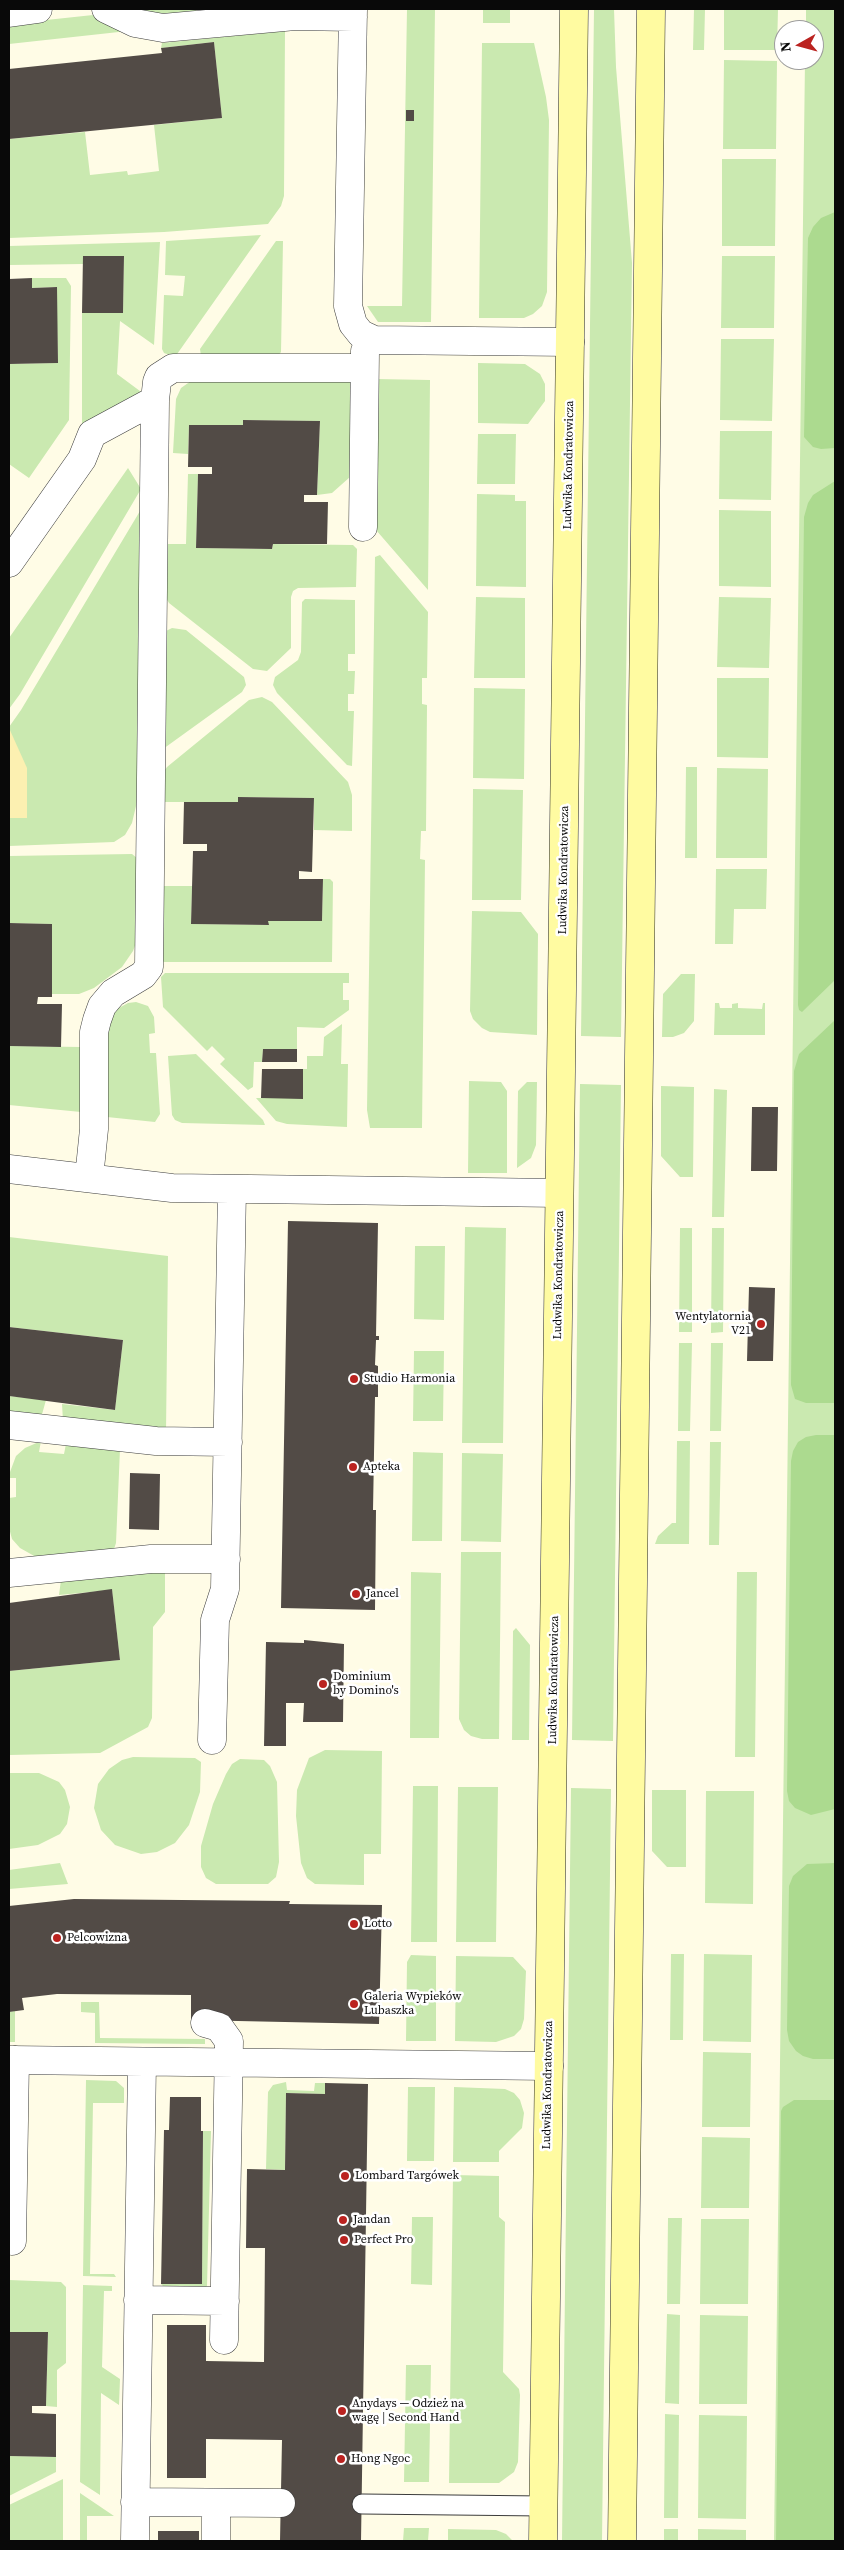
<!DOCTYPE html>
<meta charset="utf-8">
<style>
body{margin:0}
#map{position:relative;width:844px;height:2550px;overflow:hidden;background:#fffce6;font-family:"Source Serif 4",serif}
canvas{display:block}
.frame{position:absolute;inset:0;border:10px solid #090909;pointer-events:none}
.north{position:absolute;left:774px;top:20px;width:50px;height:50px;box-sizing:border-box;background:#fff;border:1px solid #9d9d9d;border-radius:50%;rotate:263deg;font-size:14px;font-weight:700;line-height:20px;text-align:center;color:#090909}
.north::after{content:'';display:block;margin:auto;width:18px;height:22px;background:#bb2320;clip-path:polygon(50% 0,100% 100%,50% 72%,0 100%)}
</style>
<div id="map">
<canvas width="844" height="2550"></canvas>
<div class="frame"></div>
<div class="north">N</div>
</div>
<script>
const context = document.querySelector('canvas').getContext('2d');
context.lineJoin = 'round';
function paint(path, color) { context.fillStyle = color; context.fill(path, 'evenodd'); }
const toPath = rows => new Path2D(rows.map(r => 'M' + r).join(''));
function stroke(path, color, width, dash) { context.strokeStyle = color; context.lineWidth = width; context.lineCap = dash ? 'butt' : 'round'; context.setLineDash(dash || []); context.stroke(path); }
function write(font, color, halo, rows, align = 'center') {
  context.font = font + ' "Source Serif 4",serif'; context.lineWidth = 5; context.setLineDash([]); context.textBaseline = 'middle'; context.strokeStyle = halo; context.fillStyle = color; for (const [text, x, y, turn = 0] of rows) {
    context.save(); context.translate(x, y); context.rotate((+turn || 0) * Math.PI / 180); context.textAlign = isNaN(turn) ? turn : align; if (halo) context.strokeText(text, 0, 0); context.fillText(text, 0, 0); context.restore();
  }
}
paint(toPath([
 [133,9,198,9,194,12,153,16],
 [407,9,435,9,431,322,378,322,367,306,402,306],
 [483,9,510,9,510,23,483,23],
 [594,9,614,9,616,67,632,263,621,1037,581,1036],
 [694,9,705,9,704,50,693,50],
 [724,9,778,9,777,50,724,50],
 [806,9,835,9,835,2541,774,2541,805,60,814,60,814,30,806,30],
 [93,15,128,31,9,44,9,24],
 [285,31,284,196,281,206,268,224,164,232,9,238,9,139,85,132,90,175,127,171,128,175,159,171,154,125,222,118,214,42,161,48,162,43],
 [482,43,534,43,546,97,549,120,547,292,542,306,533,314,524,318,479,318],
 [724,60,777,61,776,149,723,149],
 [722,159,776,159,775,246,722,246],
 [261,235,175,357,164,353,162,349,164,295,183,296,185,276,165,275,166,241],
 [276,241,283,241,281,352,278,356,201,356,200,349],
 [160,242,154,345,120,321,117,374,144,394,82,428,82,313,123,313,124,256,83,256,83,264,9,265,9,246],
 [722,256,775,256,774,328,721,328],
 [32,278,66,278,71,286,69,420,29,478,9,464,9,364,58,363,56,287,32,288],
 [721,339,774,339,772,421,720,420],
 [478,363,525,364,540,374,545,384,545,401,528,424,478,423],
 [354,379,350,477,332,493,317,495,320,421,243,420,243,425,189,425,188,454,173,453,176,399,181,388,191,381],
 [376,379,430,380,428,590,376,530],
 [720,431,772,431,771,500,719,499],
 [478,434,516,434,515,484,477,484],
 [128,468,141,489,20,694,9,709,9,638],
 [188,474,198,474,196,548,272,549,273,544,353,545,357,549,356,587,298,588,293,591,291,597,291,648,267,671,253,669,169,603,165,596,163,544,186,544],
 [477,494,515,495,515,501,526,501,526,587,476,586],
 [143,506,139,582,140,789,132,823,125,835,114,842,9,846,9,727,21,710],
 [719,510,771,511,771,587,719,586],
 [380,555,428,612,427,678,422,678,422,704,427,705,426,831,421,831,420,859,425,860,422,1128,370,1128,367,1110,375,557],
 [476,597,525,598,525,678,474,678],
 [719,597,771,598,769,668,717,667],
 [305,599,355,600,355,654,348,654,348,671,355,671,354,694,348,694,348,711,354,711,352,766,347,765,277,693,273,685,275,677,298,660,301,652,302,602],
 [172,628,186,630,244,677,246,685,242,692,163,749,164,632],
 [717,678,769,678,768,758,717,757],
 [474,688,525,689,524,779,473,778],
 [262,697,272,702,348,782,352,795,352,831,314,830,314,798,238,797,238,802,159,802,162,774,167,767,249,700],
 [686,767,697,767,697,858,685,858],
 [717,768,768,769,767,858,716,858],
 [473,789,523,790,521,900,472,900],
 [132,854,137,858,136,943,133,951,122,967,94,988,79,994,51,994,52,924,9,923,9,856],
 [716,869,767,869,766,909,734,909,733,944,715,944],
 [323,879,330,879,333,882,332,962,164,962,161,960,160,886,192,886,191,924,268,925,268,921,322,921],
 [472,911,521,912,538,934,537,1035,490,1032,482,1028,473,1019,470,1011],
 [165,973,349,973,349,983,343,983,343,1000,349,1000,349,1010,324,1028,297,1027,297,1049,263,1049,262,1062,254,1062,253,1087,248,1090,220,1064,225,1059,212,1046,207,1051,163,1007,161,977],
 [681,974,695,974,694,1021,684,1033,673,1037,662,1037,663,994],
 [136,1002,148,1006,154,1017,155,1033,149,1034,150,1053,156,1053,160,1114,155,1122,107,1117,106,1031,110,1017,117,1009,128,1003],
 [715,1003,719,1003,720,1008,732,1008,732,1004,738,1003,738,1008,762,1009,763,1003,765,1003,765,1035,714,1035],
 [342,1024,341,1064,348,1064,347,1127,287,1124,276,1121,256,1098,303,1098,303,1069,307,1069,307,1056,323,1056,324,1037],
 [9,1046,81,1047,81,1112,9,1105],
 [196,1054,263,1120,265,1125,182,1123,175,1120,172,1115,168,1056],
 [469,1081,501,1082,507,1091,507,1173,468,1173],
 [527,1082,537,1082,536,1145,531,1158,517,1168,518,1091],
 [580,1084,621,1085,613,1741,572,1740],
 [661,1086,694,1087,693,1177,680,1177,661,1156],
 [714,1089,727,1090,724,1217,712,1217],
 [465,1227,506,1228,503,1443,462,1443],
 [680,1228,692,1228,692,1332,679,1332],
 [712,1228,724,1228,723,1332,711,1333],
 [9,1237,168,1256,166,1432,63,1421,62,1404,115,1410,123,1340,9,1327],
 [415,1246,445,1246,444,1320,414,1319],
 [679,1343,692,1343,690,1431,678,1431],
 [711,1343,723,1343,721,1431,710,1431],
 [414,1351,444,1351,443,1421,413,1421],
 [9,1396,46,1400,41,1418,9,1414],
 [41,1441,39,1452,64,1454,66,1444,120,1449,116,1543,113,1552,36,1557,20,1548,12,1539,9,1528,9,1498,16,1497,16,1478,9,1478,10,1472,16,1456,25,1448],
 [677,1441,690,1441,689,1544,655,1544,658,1536,672,1523,676,1523],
 [710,1442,721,1442,719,1545,709,1545],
 [413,1452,443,1453,442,1541,412,1541],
 [462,1453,503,1454,501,1542,461,1541],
 [461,1552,501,1552,499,1739,482,1739,471,1736,464,1730,459,1719],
 [165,1568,165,1612,153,1627,152,1718,148,1727,100,1753,9,1755,9,1671,120,1660,112,1590,59,1595,61,1580],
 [411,1572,441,1573,439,1738,410,1738],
 [737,1572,757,1572,755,1757,735,1757],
 [516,1628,530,1645,529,1740,512,1740,513,1631],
 [325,1750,382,1751,381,1854,364,1854,364,1885,315,1884,307,1878,301,1863,296,1816,297,1790,309,1758],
 [133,1757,195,1758,201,1762,200,1792,189,1825,175,1843,157,1852,141,1854,115,1845,101,1830,94,1808,98,1784,109,1769,122,1760],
 [240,1759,264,1760,270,1766,277,1782,279,1862,276,1877,268,1884,216,1884,206,1878,201,1867,201,1846,213,1804,226,1774,232,1764],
 [9,1773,39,1773,59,1782,65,1790,70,1807,67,1824,60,1834,38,1845,9,1849],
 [413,1786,438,1786,437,1942,411,1942],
 [458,1787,498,1787,496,1942,456,1942],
 [571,1788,611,1789,602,2541,562,2541],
 [652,1790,686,1790,686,1867,667,1867,652,1851],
 [706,1791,754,1791,753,1904,705,1903],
 [60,1863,68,1884,9,1889,9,1870],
 [671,1954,684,1954,683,2040,670,2040],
 [704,1954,752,1955,751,2042,703,2041],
 [411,1955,436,1956,436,2041,406,2041,407,1962],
 [456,1956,513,1957,526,1971,524,2019,521,2029,514,2036,496,2042,455,2041],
 [81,2002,99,2002,100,2038,205,2039,205,2044,95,2043,95,2013,81,2012],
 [15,2011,15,2042,9,2042,9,2012],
 [703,2052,751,2053,750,2127,702,2127],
 [86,2080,116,2081,124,2088,124,2103,93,2103,90,2274,114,2274,116,2277,83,2276],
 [286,2082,287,2090,314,2091,315,2083,325,2083,325,2094,286,2093,285,2170,266,2169,268,2092,273,2085],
 [408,2087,435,2087,434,2161,407,2161],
 [454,2087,505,2089,514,2093,520,2100,524,2113,522,2128,499,2151,499,2162,453,2162],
 [203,2131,211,2131,207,2286,205,2288,166,2289,161,2284,202,2284],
 [702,2137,750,2138,749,2208,701,2208],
 [453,2175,499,2176,499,2217,505,2222,503,2372,519,2389,520,2395,518,2462,514,2472,499,2483,449,2483],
 [412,2217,433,2217,432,2285,411,2284],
 [668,2218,682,2218,680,2304,667,2304],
 [701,2219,749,2219,748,2304,700,2304],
 [9,2280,61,2282,66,2287,66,2363,57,2370,57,2407,46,2406,48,2333,9,2332],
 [83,2285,112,2286,112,2291,104,2291,102,2367,120,2379,119,2405,101,2393,100,2495,80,2482],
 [667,2314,680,2315,679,2404,665,2403],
 [700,2315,748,2316,747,2404,699,2404],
 [406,2365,431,2365,429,2482,404,2482],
 [665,2414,679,2415,678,2518,664,2518],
 [699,2415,747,2416,746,2519,698,2518],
 [9,2456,56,2457,56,2472,9,2496],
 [63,2479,63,2541,9,2541,9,2505],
 [80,2493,114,2516,87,2516,87,2541,80,2541],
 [404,2528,429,2528,428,2541,403,2541],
 [448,2529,496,2530,506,2534,513,2541,448,2541],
 [664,2529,678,2529,678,2541,664,2541],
 [698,2529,746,2530,746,2541,698,2541]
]), '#cae9b0');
paint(toPath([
 [835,212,835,448,821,449,813,447,804,437,808,238,813,227,821,218],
 [835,481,835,980,802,1012,799,1010,798,1005,804,517,808,503,813,495],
 [835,1020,835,1403,806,1403,795,1399,791,1385,794,1071,799,1054],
 [816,1435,835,1435,835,1809,811,1815,795,1808,789,1801,787,1791,791,1461,793,1451,798,1442,806,1437],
 [835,1863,835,2059,813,2059,803,2056,796,2051,789,2041,787,2030,789,1886,793,1876,807,1864],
 [794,2100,835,2100,835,2541,776,2541,781,2111,783,2107]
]), '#acda8f');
paint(toPath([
 [9,728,27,768,27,818,9,818]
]), '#fcf0b1');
paint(toPath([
 [214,42,222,118,9,139,9,69,162,53,161,48],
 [406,110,414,110,414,121,406,121],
 [83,256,124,256,123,313,82,313],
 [32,278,32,288,57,287,58,363,9,364,9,279],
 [243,420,320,421,317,495,304,495,304,502,328,502,327,544,273,544,272,549,196,548,198,474,212,474,212,467,188,467,189,425,243,425],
 [238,797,314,798,312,872,299,871,299,879,323,879,322,921,268,921,269,925,191,924,193,851,207,851,207,844,183,844,184,802,238,802],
 [9,923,52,924,52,997,38,997,37,1004,62,1004,61,1047,9,1046],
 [263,1049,297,1049,297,1062,262,1062],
 [262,1069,303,1069,303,1099,261,1098],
 [752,1107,778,1107,777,1171,751,1171],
 [288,1221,378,1223,376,1336,379,1336,379,1340,376,1340,375,1365,378,1366,378,1397,375,1397,373,1510,376,1510,375,1610,281,1608],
 [749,1287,775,1288,773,1361,747,1361],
 [9,1327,123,1340,115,1410,9,1396],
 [130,1473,160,1474,159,1530,129,1529],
 [112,1589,120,1660,9,1671,9,1603],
 [304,1640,344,1644,343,1722,303,1722,304,1703,286,1703,286,1746,264,1746,266,1642,304,1643],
 [74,1899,290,1901,289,1904,382,1905,379,2024,191,2020,191,1995,57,1994,22,1998,24,2010,9,2012,9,1906],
 [325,2083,368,2084,361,2541,280,2541,282,2440,206,2439,206,2478,167,2478,167,2325,206,2325,206,2361,264,2362,265,2248,246,2248,247,2169,285,2170,286,2093,325,2094],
 [170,2097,201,2097,201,2131,203,2131,202,2284,161,2284,164,2130,169,2130],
 [9,2332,48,2332,46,2406,32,2406,32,2413,56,2414,56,2457,9,2456],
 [158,2531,199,2531,199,2541,158,2541]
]), '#524b46');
const lane = toPath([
 [362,2504,543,2506]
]);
const street = toPath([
 [106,9,135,23,163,28,295,16,353,17],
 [353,9,348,306,353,324,361,334,374,340,570,342],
 [9,13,38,9],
 [155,400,157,382,159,377,173,368,364,368],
 [363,527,365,351],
 [9,563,82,459,92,434,155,400,149,967,143,975,113,993,102,1006,97,1020,94,1032,94,1129,89,1178],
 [9,1169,172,1188,559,1193],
 [9,1425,156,1441,228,1442],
 [9,1573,151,1559,226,1559],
 [212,1740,215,1620,225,1589,232,1189],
 [205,2023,219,2027,229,2041,224,2340],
 [9,2060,549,2066],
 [12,2241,15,2060],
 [138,2300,225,2301],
 [135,2502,281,2503],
 [135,2541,142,2062],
 [216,2541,216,2503]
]);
const secondary = toPath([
 [543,2541,574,9],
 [622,2541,651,9]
]);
stroke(lane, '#3c3c3c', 21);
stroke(street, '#3c3c3c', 29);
stroke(secondary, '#2b2b2b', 29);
stroke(lane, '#fff', 19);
stroke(street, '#fff', 28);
stroke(secondary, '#fffba1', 28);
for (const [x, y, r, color] of [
 [761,1324,5,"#bb2320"],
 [354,1379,5,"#bb2320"],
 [353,1467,5,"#bb2320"],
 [356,1594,5,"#bb2320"],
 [323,1684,5,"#bb2320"],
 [354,1924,5,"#bb2320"],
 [57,1938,5,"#bb2320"],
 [354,2004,5,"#bb2320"],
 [345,2176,5,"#bb2320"],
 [343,2220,5,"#bb2320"],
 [344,2240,5,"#bb2320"],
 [342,2411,5,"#bb2320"],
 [341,2459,5,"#bb2320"]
]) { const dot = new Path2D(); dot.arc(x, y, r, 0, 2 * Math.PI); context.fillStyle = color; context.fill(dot); stroke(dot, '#fff', 2); }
write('12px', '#090909', '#fff', [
 ["Ludwika Kondratowicza",569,465,-89],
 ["Ludwika Kondratowicza",564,870,-89],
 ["Ludwika Kondratowicza",559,1275,-89],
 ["Ludwika Kondratowicza",554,1680,-89],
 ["Ludwika Kondratowicza",548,2085,-89]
]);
write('12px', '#090909', '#fff', [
 ["Wentylatornia",751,1317,"right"],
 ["V21",751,1331,"right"],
 ["Studio Harmonia",364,1379],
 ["Apteka",363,1467],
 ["Jancel",366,1594],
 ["Dominium",333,1677],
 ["by Domino's",333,1691],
 ["Lotto",364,1924],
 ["Pelcowizna",67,1938],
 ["Galeria Wypieków",364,1997],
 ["Lubaszka",364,2011],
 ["Lombard Targówek",355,2176],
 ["Jandan",353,2220],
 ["Perfect Pro",354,2240],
 ["Anydays — Odzież na",352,2404],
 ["wagę | Second Hand",352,2418],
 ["Hong Ngoc",351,2459]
], 'left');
</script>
